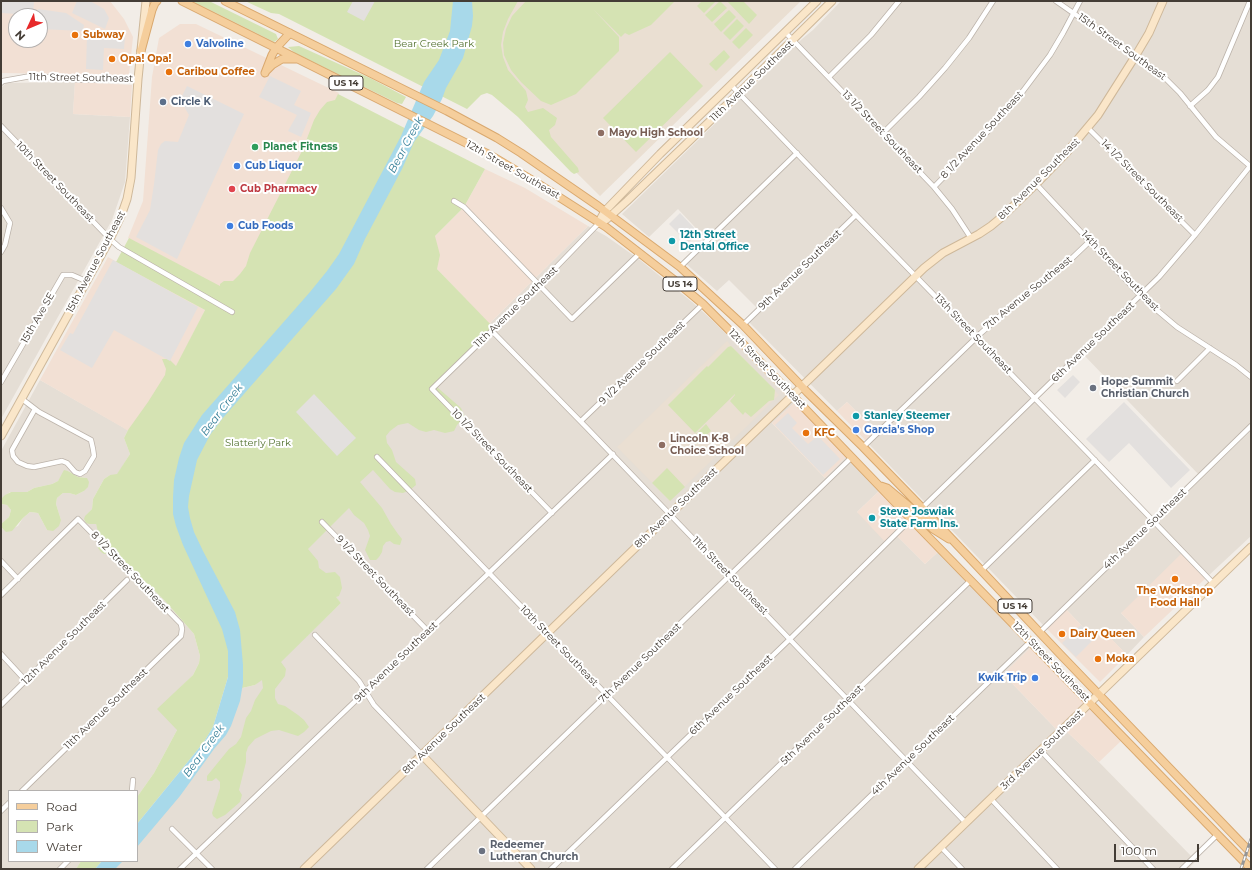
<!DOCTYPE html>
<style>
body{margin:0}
#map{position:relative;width:1252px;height:870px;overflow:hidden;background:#f2ede7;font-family:Montserrat,sans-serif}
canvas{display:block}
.frame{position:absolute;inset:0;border:2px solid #443d36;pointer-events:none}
.legend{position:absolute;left:8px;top:790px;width:130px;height:72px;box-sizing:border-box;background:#fff;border:1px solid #b4b1af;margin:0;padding:5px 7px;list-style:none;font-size:12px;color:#443d36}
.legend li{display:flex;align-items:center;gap:8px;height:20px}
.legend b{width:20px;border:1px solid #b4b1af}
.north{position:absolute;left:8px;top:8px;width:40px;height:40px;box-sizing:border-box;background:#fff;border:1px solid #b4b1af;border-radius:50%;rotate:226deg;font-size:11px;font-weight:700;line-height:16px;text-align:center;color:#443d36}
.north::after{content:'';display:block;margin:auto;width:14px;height:18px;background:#e7292a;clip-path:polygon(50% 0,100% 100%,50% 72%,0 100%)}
.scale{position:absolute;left:1114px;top:844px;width:85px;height:18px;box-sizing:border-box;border:2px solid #443d36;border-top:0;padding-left:5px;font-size:12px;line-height:14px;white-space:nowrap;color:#443d36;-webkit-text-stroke:3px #fff;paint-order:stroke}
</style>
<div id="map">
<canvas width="1252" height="870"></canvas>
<div class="frame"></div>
<ul class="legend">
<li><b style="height:5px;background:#f5ce9c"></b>Road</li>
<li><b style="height:11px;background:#d5e3b3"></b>Park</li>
<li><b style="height:11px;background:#a8d9ea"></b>Water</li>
</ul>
<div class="north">N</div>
<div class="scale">100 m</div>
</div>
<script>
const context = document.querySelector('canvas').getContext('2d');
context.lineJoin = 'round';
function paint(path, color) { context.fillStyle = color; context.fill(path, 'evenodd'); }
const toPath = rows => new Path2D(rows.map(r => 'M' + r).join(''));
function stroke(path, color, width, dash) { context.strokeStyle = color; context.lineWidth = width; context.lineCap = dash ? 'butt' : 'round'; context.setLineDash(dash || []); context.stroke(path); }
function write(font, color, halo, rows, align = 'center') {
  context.font = font + ' Montserrat,sans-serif'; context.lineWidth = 4; context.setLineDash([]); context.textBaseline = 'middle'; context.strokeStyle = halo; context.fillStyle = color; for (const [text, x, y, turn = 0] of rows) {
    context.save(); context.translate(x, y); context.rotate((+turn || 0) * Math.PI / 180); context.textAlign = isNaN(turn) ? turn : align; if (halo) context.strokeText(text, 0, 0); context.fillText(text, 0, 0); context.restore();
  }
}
paint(toPath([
 [841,1,1251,1,1251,536,1207,577,1121,613,1144,637,1127,655,1103,631,1094,639,1065,608,1045,627,867,442,877,432,847,402,837,411,748,321,759,310,729,280,717,291,684,262,707,240,678,209,649,237,622,214,802,39,813,30],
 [1082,353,1200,476,1153,522,1035,399],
 [75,82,73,114,130,117,125,182,112,220,1,419,1,88,6,83],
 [588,226,606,236,640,260,692,302,713,321,795,402,772,423,825,478,847,456,880,490,857,512,896,535,925,564,938,552,1031,647,1003,674,1057,730,914,869,112,869,119,861,137,861,137,841,226,728,242,688,255,685,341,603,298,558,358,485,368,449,494,329,489,324],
 [40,380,128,430,124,438,130,454,117,475,110,475,104,479,93,499,92,509,86,516,93,524,96,524,98,529,97,544,112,549,165,601,194,634,200,656,199,663,193,675,182,686,177,730,154,773,137,797,137,791,9,791,9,861,81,861,76,869,1,869,1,502,2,504,7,505,11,510,9,517,1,524,2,528,6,531,18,526,23,518,30,512,38,513,47,530,61,520,56,504,57,498,63,493,69,493,76,495,84,491,87,478,78,477,68,471,62,475,58,481,52,484,34,488,27,492,10,492,1,499,1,451],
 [1066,731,1092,755,1196,861,1188,869,924,869]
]), '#e5ded5');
paint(toPath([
 [1,1,110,1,124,19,133,37,129,75,1,73],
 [16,16,40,16,40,40,16,40],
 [180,24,196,24,339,93,237,296,128,238,143,201,152,77,159,38],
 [75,82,132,85,130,117,73,114],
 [485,169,525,188,588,226,489,324,437,269,435,236,464,207],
 [108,257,205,310,141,438,40,380],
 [795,402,847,456,825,478,772,423],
 [847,402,877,432,867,442,837,411],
 [880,490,938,552,925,564,896,535,887,544,857,512],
 [1183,552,1207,577,1144,637,1121,613],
 [1065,608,1094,639,1103,630,1127,655,1100,682,1045,627],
 [1031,647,1085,703,1057,730,1003,674],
 [1089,709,1121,741,1099,762,1066,731]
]), '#f2e0d4');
paint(toPath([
 [488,1,801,1,600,196,474,71],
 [727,341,779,395,670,501,617,447]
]), '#eadfd2');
paint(toPath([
 [192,1,209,1,276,34,278,39,274,42],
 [245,1,518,1,508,19,503,32,501,45,503,57,508,70,526,91,528,100,525,107,528,112,543,108,557,118,555,125,549,130,551,137,578,168,579,172,574,174,571,172,518,117,492,95,487,93,481,95,467,109,279,14,271,13],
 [526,1,675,1,651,25,629,35,625,33,621,37,593,9,619,37,619,51,576,94,551,105,541,101,521,82,511,70,504,55,503,43,506,29,512,16],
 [702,1,716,1,704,13,697,6],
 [720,1,727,8,712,22,705,15],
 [727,1,743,1,757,15,749,24],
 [729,10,736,17,721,32,714,24],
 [737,19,744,26,730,40,723,33],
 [746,28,753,35,739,49,732,42],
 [299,46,372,79,406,97,402,104,397,103,295,53,288,47],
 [724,50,730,57,716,71,709,64],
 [670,52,703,86,636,152,603,118],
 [338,94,485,169,464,207,435,236,440,255,437,269,495,329,439,382,438,388,461,408,465,417,457,425,454,431,445,433,434,430,426,432,419,430,408,423,398,425,390,431,386,436,387,443,392,450,396,462,415,479,416,485,410,490,403,493,395,492,390,489,373,470,360,482,382,508,391,524,398,534,402,539,400,545,394,544,390,541,386,542,383,546,382,552,379,557,376,560,370,560,365,550,370,536,368,530,364,523,354,515,349,508,308,549,318,561,319,568,326,573,335,572,340,577,342,588,339,596,336,597,341,603,281,662,286,669,285,676,275,689,275,698,278,704,285,706,298,715,304,720,309,727,304,732,298,736,279,730,271,731,255,739,248,747,246,753,246,762,239,790,242,795,240,802,225,815,217,819,213,816,212,813,220,788,220,782,216,778,212,781,207,781,207,776,229,749,236,744,241,737,246,718,251,711,255,700,263,688,262,680,255,685,242,688,228,656,228,677,213,727,204,742,137,824,137,797,154,773,177,730,157,709,193,675,199,663,200,656,194,634,165,601,112,549,108,553,104,554,101,552,98,548,97,544,99,535,96,524,89,524,86,523,84,519,85,516,92,509,93,499,104,479,110,475,117,474,130,454,124,438,128,430,148,402,165,375,166,369,162,359,169,359,176,366,205,310,116,262,129,238,220,286,220,284,224,281,233,281,240,274,246,266,250,253,303,149,314,120,320,110,327,102,335,100],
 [731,346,775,390,774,400,769,401,751,417,745,412,743,415,730,401,735,395,735,394,695,433,668,405,707,366,732,392,708,367,728,347],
 [706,424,711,431,697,444,693,440,694,438,693,437],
 [667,468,685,487,670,501,652,483],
 [64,470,68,471,78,477,87,478,89,482,88,487,84,491,76,495,69,493,63,493,57,498,56,504,61,520,59,526,53,531,47,530,38,513,30,512,23,518,12,531,6,532,2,528,1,524,9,517,11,510,7,505,2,504,1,499,5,495,11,492,27,492,34,488,52,484,58,481],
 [81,861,102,861,95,869,76,869]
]), '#d5e3b3');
paint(toPath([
 [1,1,34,1,33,15,1,13],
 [77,1,90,1,104,9,109,18,105,29,72,13],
 [353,1,375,1,364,21,347,12],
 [38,9,66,13,84,25,83,31,40,29,40,16,38,16],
 [87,35,125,37,124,49,104,48,103,70,86,69],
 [270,76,301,91,294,105,311,113,301,137,288,131,297,115,259,97],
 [187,86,244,114,177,259,136,237,150,210,154,184,158,150,161,144,165,141,178,142,189,115,180,100],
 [680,213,696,230,693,234,691,240,688,243,669,224],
 [113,260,198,307,170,361,114,330,92,368,60,350,70,333,73,334],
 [1073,375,1080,382,1065,398,1057,390],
 [314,394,356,438,337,456,296,412],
 [1124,402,1190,470,1171,488,1129,443,1109,462,1086,439],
 [788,413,797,423,792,428,808,444,818,436,840,459,823,475,775,425],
 [1081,625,1094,639,1076,657,1062,643]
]), '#e3e0de');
paint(toPath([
 [453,1,472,1,473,16,472,26,463,58,446,88,442,99,433,116,414,142,402,169,365,239,354,264,336,289,222,419,210,435,197,460,189,496,188,507,190,518,194,532,203,551,235,612,240,630,243,665,243,683,240,701,231,726,226,735,214,749,180,796,137,847,137,824,204,742,213,727,228,677,228,651,222,629,183,545,176,526,173,514,173,497,174,480,179,458,184,443,202,415,310,292,327,271,339,254,401,136,424,82,439,60,450,31],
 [102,861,123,861,115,869,95,869]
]), '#a8d9ea');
const street = toPath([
 [1056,1,1162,75,1180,93,1216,137,1250,166],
 [785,32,934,187,952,209,971,238],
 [829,77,871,35,899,1],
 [1,83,3,81,31,76,84,80,138,79],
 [731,85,856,215,1086,451,1213,583],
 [1190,106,1208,90,1218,77,1250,1],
 [1,126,110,239,119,247,232,312],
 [1088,128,1195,235],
 [883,133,919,97,945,68,969,38,993,1],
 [1036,184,1141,296,1158,311,1177,327,1236,365,1251,377],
 [934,187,975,145,1005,113,1023,91,1050,55,1063,33,1080,1],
 [454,201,464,207,572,319,640,253],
 [1,208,10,223,5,245,1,252],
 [680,267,797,153],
 [743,325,856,215],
 [492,331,587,428,966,823],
 [1177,381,1210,348],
 [1,382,63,275,72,275,86,281],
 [22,399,39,412,91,440,93,449,94,456,85,471,80,474,75,472,67,463,62,461,34,467,27,466,18,462,13,456,12,450,35,409],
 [581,421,703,304],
 [863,447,981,333,1017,301,1068,262,1090,241],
 [377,457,775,869],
 [922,508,1159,277,1195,235,1251,165],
 [552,513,432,389,539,285,599,223],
 [322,522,428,631],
 [1,561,18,579],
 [981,571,1095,460],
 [1,595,78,519,181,624,182,629,181,636,22,791],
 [1039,633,1251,426],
 [315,635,359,681,374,705,422,755],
 [1,654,26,681],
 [1,705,127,580],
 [1041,751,1153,869],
 [132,791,133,780],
 [991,799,1057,869],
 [1,811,9,803],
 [172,829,212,869],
 [941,847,962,869],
 [60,869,68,861],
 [180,869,613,454],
 [427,869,852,457],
 [551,869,790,639,911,519],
 [672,869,971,580],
 [795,869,1031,641],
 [1182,869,1218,834]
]);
const secondary = toPath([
 [599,223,607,219,627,201,739,93,832,1],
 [599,223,601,218,605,211,660,154,817,1],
 [1,436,110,239,121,216,127,199,131,178,138,79,146,1],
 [422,755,531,869],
 [304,869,924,268,943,253,979,234,991,226,1003,216,1036,184,1067,152,1098,115,1136,55,1149,33,1163,1],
 [918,869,1251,547]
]);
const primary = toPath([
 [182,1,492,156,537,183,606,227,673,279,703,304,742,343,911,519,1251,869],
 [225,1,447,111,497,138,521,153,598,206,680,267,743,325,807,392,863,447,931,517,1059,653,1251,853],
 [141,51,152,10,155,3,157,1],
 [266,71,272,65,282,59,295,59],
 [265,73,272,55,276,48,290,33],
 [881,486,887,488,911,508,919,511,922,508],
 [911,519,915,517,922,518,933,529,949,539]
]);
stroke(street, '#bcb3aa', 6);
stroke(secondary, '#ceb89a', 9);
stroke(primary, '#d9a86e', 9);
stroke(street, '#fff', 4.5);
stroke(secondary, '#fae6c9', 7);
stroke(primary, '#f5ce9c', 7);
const rail = toPath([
 [1241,869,1251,839]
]);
stroke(rail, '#959595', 3);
stroke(rail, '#fff', 1.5, [4.5]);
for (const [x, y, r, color] of [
 [75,35,4,"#e8710a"],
 [188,44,4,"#3f7fe0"],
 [112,59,4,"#e8710a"],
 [169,72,4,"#e8710a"],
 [163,102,4,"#5c6f8a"],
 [601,133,4,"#8d6e63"],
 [255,147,4,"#2e9e5b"],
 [237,166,4,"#3f7fe0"],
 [232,189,4,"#e0444e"],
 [230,226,4,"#3f7fe0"],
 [672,241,4,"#0f9aa8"],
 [1093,388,4,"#6b7280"],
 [856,416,4,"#0f9aa8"],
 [856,430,4,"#3f7fe0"],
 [806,433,4,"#e8710a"],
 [662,445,4,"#8d6e63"],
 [872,518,4,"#0f9aa8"],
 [1175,579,4,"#e8710a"],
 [1062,634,4,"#e8710a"],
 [1098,659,4,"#e8710a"],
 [1035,678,4,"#3f7fe0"],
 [482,851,4,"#6b7280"]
]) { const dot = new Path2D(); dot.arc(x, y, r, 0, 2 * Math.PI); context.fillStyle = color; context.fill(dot); stroke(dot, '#fff', 1.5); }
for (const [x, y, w] of [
 [346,83,34],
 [680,284,34],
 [1015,606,34]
]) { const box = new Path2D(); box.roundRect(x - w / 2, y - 7, w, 14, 3); context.fillStyle = '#fff'; context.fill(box); stroke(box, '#443d36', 1); }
write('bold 9px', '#443d36', null, [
 ["US 14",346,83],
 ["US 14",680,284],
 ["US 14",1015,606]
]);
write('bold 10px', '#c56008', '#fff', [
 ["Subway",83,35],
 ["Opa! Opa!",120,59],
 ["Caribou Coffee",177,72],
 ["KFC",814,433],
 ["The Workshop",1175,591,"center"],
 ["Food Hall",1175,603,"center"],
 ["Dairy Queen",1070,634],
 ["Moka",1106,659]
], 'left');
write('bold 10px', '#366cbe', '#fff', [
 ["Valvoline",196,44],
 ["Cub Liquor",245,166],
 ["Cub Foods",238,226],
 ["Garcia's Shop",864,430],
 ["Kwik Trip",1027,678,"right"]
], 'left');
write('10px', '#52712f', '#fff', [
 ["Bear Creek Park",434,44],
 ["Slatterly Park",258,443]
]);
write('10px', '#443d36', '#fff', [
 ["15th Street Southeast",1122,47,36],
 ["11th Street Southeast",81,78,1],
 ["11th Avenue Southeast",752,81,-44],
 ["13 1/2 Street Southeast",882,132,46],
 ["8 1/2 Avenue Southeast",982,135,-47],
 ["12th Street Southeast",513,170,30],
 ["8th Avenue Southeast",1039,179,-45],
 ["14 1/2 Street Southeast",1142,181,45],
 ["10th Street Southeast",55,182,46],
 ["15th Avenue Southeast",96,262,-62],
 ["9th Avenue Southeast",800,270,-44],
 ["14th Street Southeast",1120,271,46],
 ["7th Avenue Southeast",1028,293,-39],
 ["11th Avenue Southeast",516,307,-44],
 ["15th Ave SE",38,318,-60],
 ["13th Street Southeast",973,334,46],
 ["6th Avenue Southeast",1093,342,-44],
 ["9 1/2 Avenue Southeast",642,363,-44],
 ["12th Street Southeast",767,369,46],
 ["10 1/2 Street Southeast",492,451,46],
 ["8th Avenue Southeast",676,508,-44],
 ["4th Avenue Southeast",1145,529,-44],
 ["8 1/2 Street Southeast",130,572,46],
 ["9 1/2 Street Southeast",375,576,46],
 ["11th Street Southeast",730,576,46],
 ["12th Avenue Southeast",64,643,-45],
 ["10th Street Southeast",559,646,46],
 ["9th Avenue Southeast",396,662,-44],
 ["12th Street Southeast",1051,662,46],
 ["7th Avenue Southeast",640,663,-44],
 ["6th Avenue Southeast",731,695,-44],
 ["11th Avenue Southeast",106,709,-44],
 ["5th Avenue Southeast",822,725,-44],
 ["8th Avenue Southeast",444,734,-44],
 ["3rd Avenue Southeast",1042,750,-44],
 ["4th Avenue Southeast",913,755,-44]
]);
write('bold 10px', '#4e5e75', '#fff', [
 ["Circle K",171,102]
], 'left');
write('bold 10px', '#785e54', '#fff', [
 ["Mayo High School",609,133],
 ["Lincoln K-8",670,439],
 ["Choice School",670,451]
], 'left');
write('bold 10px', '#27864d', '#fff', [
 ["Planet Fitness",263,147]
], 'left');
write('bold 10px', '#be3a42', '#fff', [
 ["Cub Pharmacy",240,189]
], 'left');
write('bold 10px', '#0d838f', '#fff', [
 ["12th Street",680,235],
 ["Dental Office",680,247],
 ["Stanley Steemer",864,416],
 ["Steve Joswiak",880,512],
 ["State Farm Ins.",880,524]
], 'left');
write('bold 10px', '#5b616d', '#fff', [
 ["Hope Summit",1101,382],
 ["Christian Church",1101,394],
 ["Redeemer",490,845],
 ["Lutheran Church",490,857]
], 'left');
write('italic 11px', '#357e97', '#fff', [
 ["Bear Creek",406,145,-62],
 ["Bear Creek",222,410,-53],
 ["Bear Creek",204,751,-54]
]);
</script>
